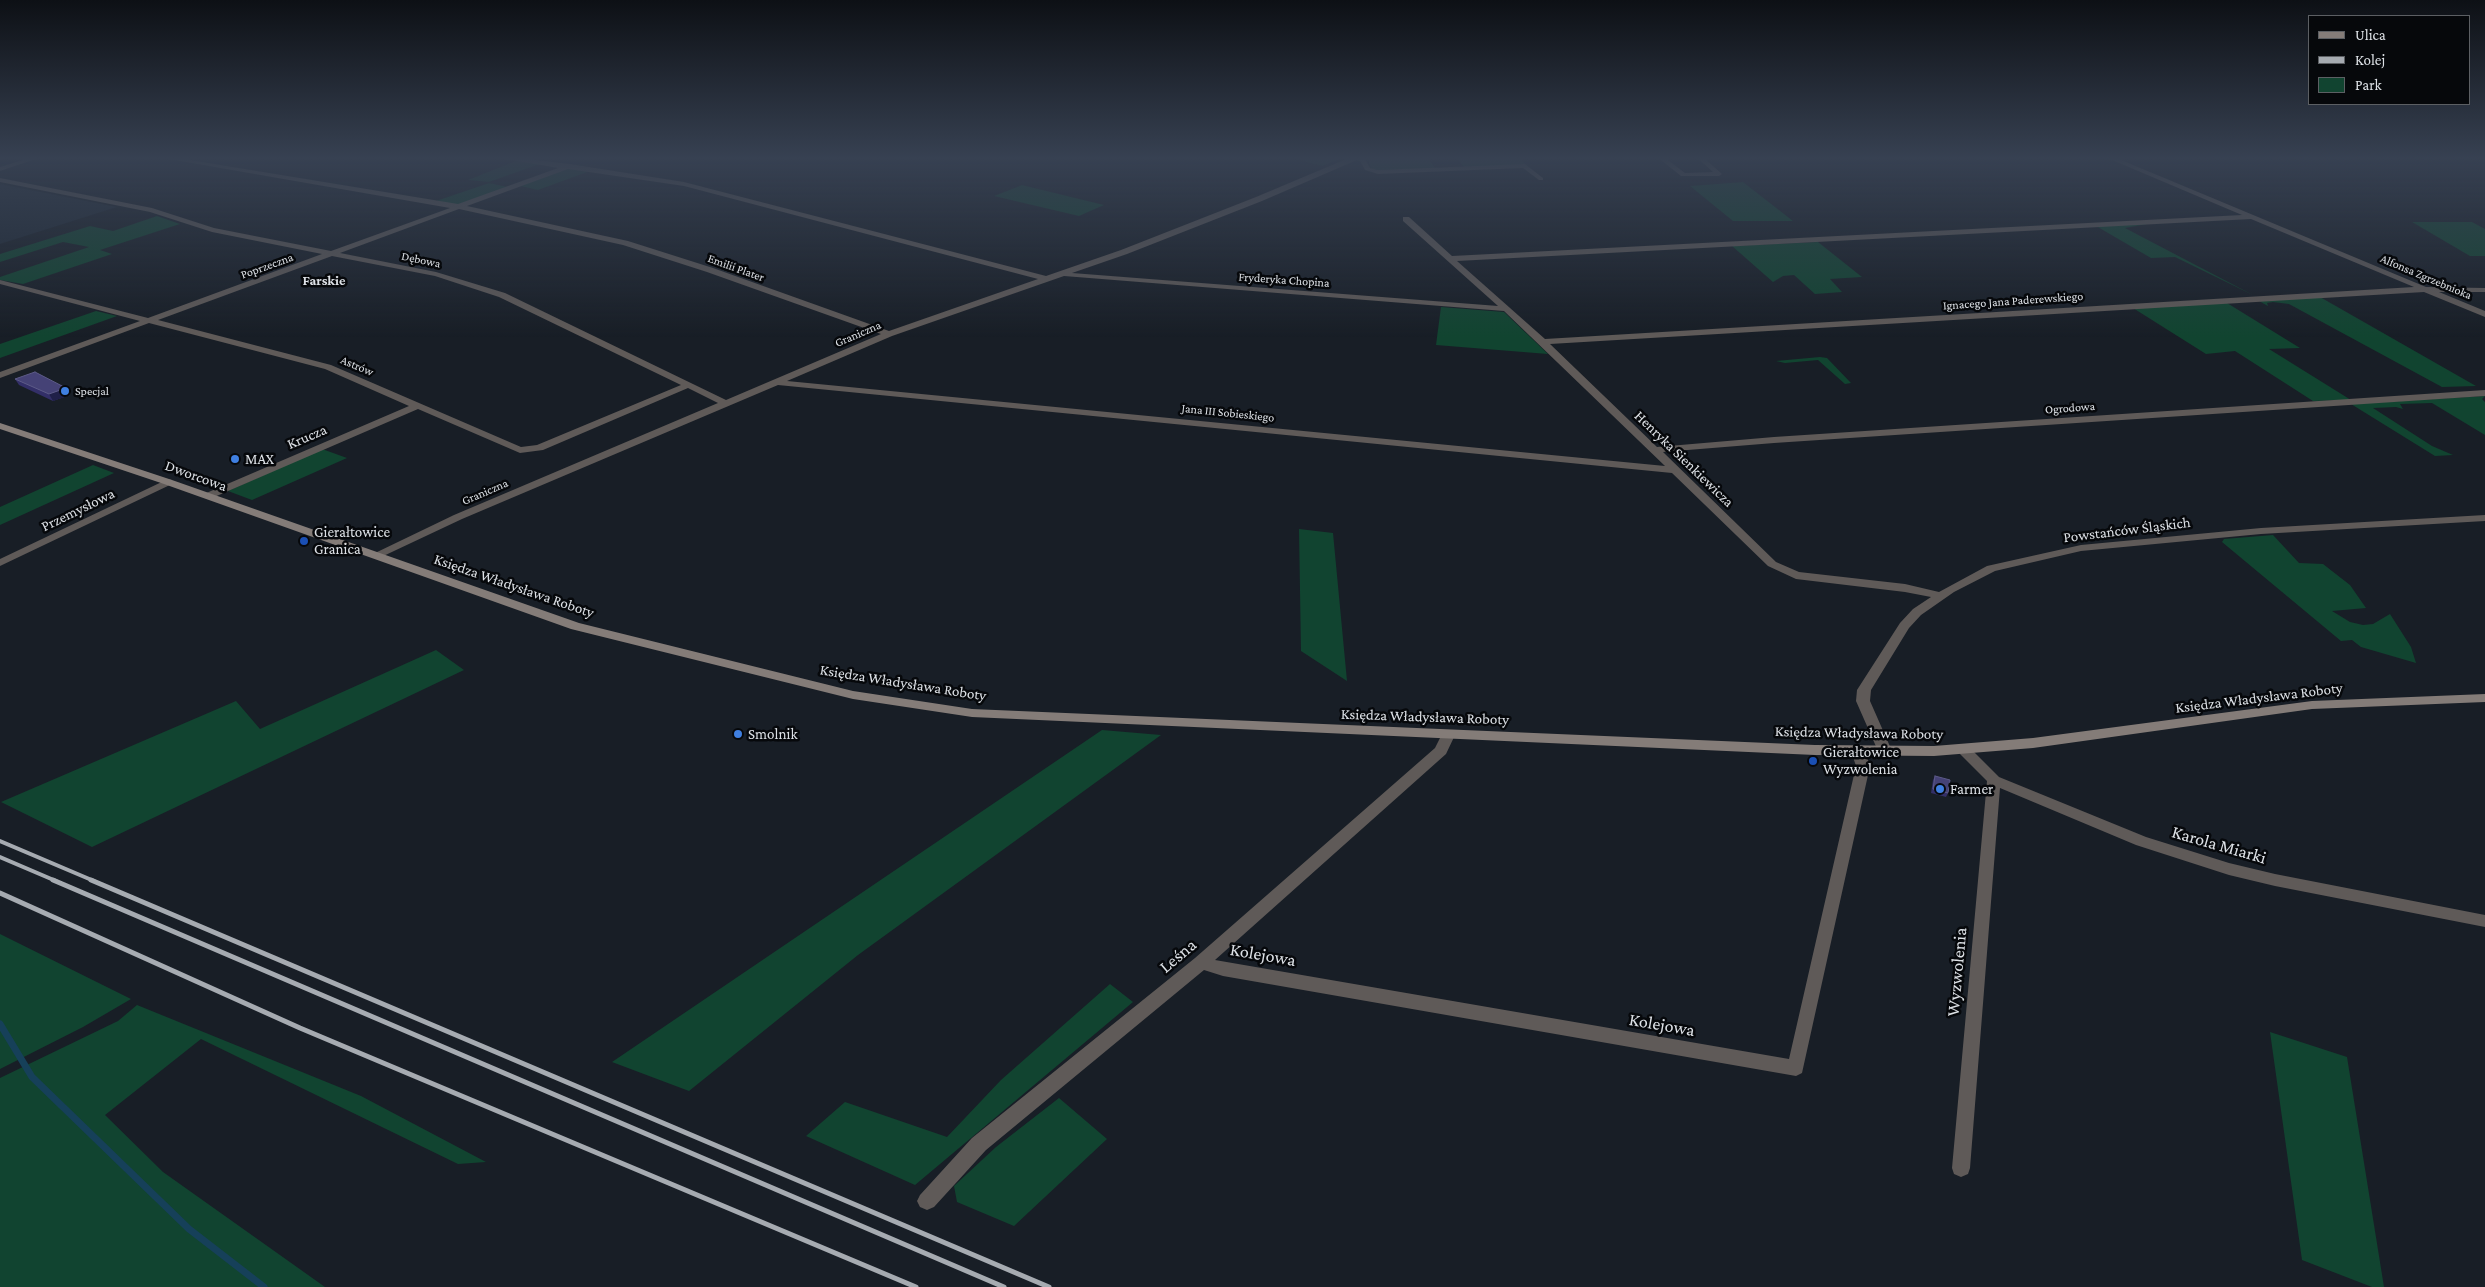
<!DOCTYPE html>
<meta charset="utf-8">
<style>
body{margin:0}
#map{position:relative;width:2485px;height:1287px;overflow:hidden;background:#181e26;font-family:"Crimson Pro",serif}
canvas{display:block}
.legend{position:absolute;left:2308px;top:15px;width:162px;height:90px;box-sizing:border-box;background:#06080b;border:1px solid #5c5f63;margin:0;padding:6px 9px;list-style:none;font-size:15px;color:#dde1e6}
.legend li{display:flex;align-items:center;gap:10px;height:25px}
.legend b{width:25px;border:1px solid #5c5f63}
</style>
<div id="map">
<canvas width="2485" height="1287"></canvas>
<ul class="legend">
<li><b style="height:6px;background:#847c78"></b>Ulica</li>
<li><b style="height:6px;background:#a6abb1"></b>Kolej</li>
<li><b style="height:14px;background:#114430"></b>Park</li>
</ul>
</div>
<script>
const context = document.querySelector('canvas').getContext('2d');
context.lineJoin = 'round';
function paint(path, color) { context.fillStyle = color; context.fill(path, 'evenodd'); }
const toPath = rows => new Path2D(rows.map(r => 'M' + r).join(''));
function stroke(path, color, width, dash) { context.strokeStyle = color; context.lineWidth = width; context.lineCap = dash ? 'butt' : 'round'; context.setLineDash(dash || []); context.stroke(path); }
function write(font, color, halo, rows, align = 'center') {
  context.font = font + ' "Crimson Pro",serif'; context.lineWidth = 5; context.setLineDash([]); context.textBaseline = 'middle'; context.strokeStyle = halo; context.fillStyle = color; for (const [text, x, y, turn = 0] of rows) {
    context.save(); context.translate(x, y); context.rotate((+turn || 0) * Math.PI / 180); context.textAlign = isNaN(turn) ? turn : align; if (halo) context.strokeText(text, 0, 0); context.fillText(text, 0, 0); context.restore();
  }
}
paint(toPath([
 [0,184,117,207,0,244]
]), '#1e2834');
paint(toPath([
 [1299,157,1343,157,1323,166,1306,162],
 [1367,157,1427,157,1436,169,1378,170,1371,169],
 [1456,157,1519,157,1526,165,1464,167],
 [518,160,540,164,489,182,468,180],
 [570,167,590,171,538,190,520,186],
 [1743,182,1793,221,1733,221,1690,186],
 [489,183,508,187,457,205,436,201],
 [1022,185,1104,205,1079,216,994,196],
 [157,216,180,224,100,250,112,254,23,284,0,280,0,277,89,247,63,242,0,262,0,254,90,226,113,231],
 [2412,222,2472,222,2485,229,2485,256,2470,256],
 [2153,223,2125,228,2253,295,2175,257,2151,258,2096,226],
 [1818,242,1862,277,1830,279,1842,292,1815,294,1794,275,1783,276,1773,282,1732,246],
 [2320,297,2476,386,2442,387,2289,304,2273,302,2267,303,2268,306,2259,301],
 [2227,303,2300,348,2269,349,2351,400,2313,401,2235,351,2206,354,2133,308],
 [1441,307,1504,312,1548,354,1436,345],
 [96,311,117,316,0,358,0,344],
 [1820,357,1827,358,1851,383,1845,384,1818,360,1785,363,1776,361],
 [2485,396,2482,399,2485,402,2485,435,2432,403,2400,404,2403,409,2396,407,2373,408,2432,446,2453,455,2435,456,2351,404],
 [322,449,347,458,252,500,228,491],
 [93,465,114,473,0,525,0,507],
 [1299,529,1333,533,1347,681,1301,651],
 [2273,535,2299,563,2323,564,2350,585,2366,608,2332,611,2350,622,2363,625,2373,624,2390,614,2411,647,2416,663,2361,647,2352,640,2341,641,2222,542,2224,539],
 [436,650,464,670,92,847,1,802,236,701,260,729],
 [1102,730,1161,735,858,955,689,1091,612,1062],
 [0,934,131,999,83,1027,0,1069],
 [1110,984,1133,1002,915,1185,806,1136,845,1102,947,1137,1001,1080],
 [137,1005,361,1096,486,1162,458,1164,201,1039,105,1115,163,1172,325,1287,0,1287,0,1078,118,1021],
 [2270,1032,2347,1057,2384,1287,2372,1287,2302,1260],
 [1059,1098,1107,1139,1014,1226,957,1202,954,1186,996,1147]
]), '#114430');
stroke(toPath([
 [0,1024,32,1077,189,1229,264,1287]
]), '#164059', 7);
paint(toPath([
 [32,157,42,157,0,171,0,167,32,157],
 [157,157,172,157,458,204,558,168,494,157,511,157,570,164,684,182,1046,276,1121,250,1256,197,1351,157,1362,157,1365,159,1370,168,1378,170,1525,164,1543,178,1543,180,1539,180,1523,168,1378,174,1365,170,1360,161,1357,160,1262,201,1127,254,1072,273,1498,306,1403,221,1403,217,1409,217,1452,256,2242,215,2105,157,2114,157,2426,287,2485,288,2485,292,2439,292,2485,311,2485,317,2424,292,1550,344,1657,447,1774,437,2485,390,2485,396,1774,443,1663,452,1776,562,1799,572,1905,584,1939,592,1987,566,2081,545,2261,528,2485,515,2485,521,2261,534,2081,551,1995,571,1954,592,1921,615,1909,628,1871,690,1870,701,1892,751,1890,754,1885,756,1880,754,1878,751,1856,701,1857,690,1900,623,1913,609,1931,597,1905,592,1796,579,1768,566,1672,473,778,385,462,519,377,559,371,556,373,554,454,515,718,403,688,388,543,450,520,453,418,409,212,498,204,498,203,496,204,494,409,406,325,369,149,323,0,378,0,372,140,321,0,284,0,280,148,318,322,254,212,232,150,212,0,182,0,178,152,208,214,228,331,251,450,208,157,157],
 [568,169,684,186,1038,279,889,331,713,268,628,241,467,206,568,169],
 [459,209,623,245,707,272,881,334,726,400,505,293,436,272,340,253,459,209],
 [2251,219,2414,287,1545,339,1457,261,2251,219],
 [332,256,435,276,499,297,681,385,537,445,521,447,331,365,158,320,332,256],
 [1064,276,1504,311,1665,466,787,381,892,336,1064,276],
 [1657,157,1664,157,1685,173,1713,172,1696,157,1703,157,1722,174,1719,176,1681,176,1657,157],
 [168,479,172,480,172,484,0,566,0,559,168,479],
 [1448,730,1453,732,1455,735,1446,754,1215,960,1789,1059,1856,766,1851,751,1853,748,1858,746,1863,748,1865,751,1870,766,1802,1073,1796,1076,1223,976,1204,970,986,1150,934,1207,927,1210,920,1207,917,1201,920,1195,972,1138,1195,958,1435,748,1443,732,1448,730],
 [1964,745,1969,747,1999,777,2146,837,2229,863,2275,874,2485,915,2485,927,2275,886,2229,875,2136,845,2000,788,1970,1168,1968,1174,1961,1177,1954,1174,1952,1168,1987,781,1959,753,1957,750,1959,747,1964,745]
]), '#5f5a58');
paint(toPath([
 [0,423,172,480,579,623,853,691,972,709,1815,745,1934,746,2033,738,2312,701,2485,694,2485,702,2312,709,2033,748,1934,756,1815,755,972,717,853,699,571,629,164,484,0,429,0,423]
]), '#847c78');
stroke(toPath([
 [0,841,94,881],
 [0,857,56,881]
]), '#a6abb1', 4);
stroke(toPath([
 [53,880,1004,1287],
 [91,880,1049,1287],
 [0,893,300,1028,916,1287]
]), '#a6abb1', 5);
paint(toPath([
 [15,379,70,395,53,401,19,385],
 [1935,776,1948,793,1946,797,1931,793,1933,780]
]), '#332f68');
paint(toPath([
 [66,388,70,395,53,401,49,394]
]), '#202048');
const building = toPath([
 [35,372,66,388,49,394,15,379,35,372],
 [1935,776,1950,780,1948,793,1933,789,1935,776]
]);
paint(building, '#454276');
stroke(building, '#5d5b88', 1);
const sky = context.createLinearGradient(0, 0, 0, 337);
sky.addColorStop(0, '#0d1015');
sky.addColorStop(0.47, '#374152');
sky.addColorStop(1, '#37415200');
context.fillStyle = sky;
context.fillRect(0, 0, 2485, 337);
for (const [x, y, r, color] of [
 [65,391,5,"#3f7fe0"],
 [235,459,5,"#3f7fe0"],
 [304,541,5,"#1a4fb4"],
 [738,734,5,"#3f7fe0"],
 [1813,761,5,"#1a4fb4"],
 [1940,789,5,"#3f7fe0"]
]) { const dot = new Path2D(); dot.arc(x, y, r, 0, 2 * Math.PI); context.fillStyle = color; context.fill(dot); stroke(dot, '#06080b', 2); }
write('12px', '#dde1e6', '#06080b', [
 ["Dębowa",421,260,12],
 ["Poprzeczna",267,266,-20],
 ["Emilii Plater",736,268,20],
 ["Alfonsa Zgrzebnioka",2426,277,23],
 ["Fryderyka Chopina",1284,280,4],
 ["Ignacego Jana Paderewskiego",2013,301,-4],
 ["Graniczna",858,334,-23],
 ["Astrów",357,366,23],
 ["Ogrodowa",2070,408,-4],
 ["Jana III Sobieskiego",1228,413,6],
 ["Graniczna",485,492,-23]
]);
write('12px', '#dde1e6', '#06080b', [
 ["Specjal",75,391]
], 'left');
write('bold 14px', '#dde1e6', '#06080b', [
 ["Farskie",324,281]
]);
write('15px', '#dde1e6', '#06080b', [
 ["Krucza",307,437,-23],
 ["Henryka Sienkiewicza",1684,459,44],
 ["Dworcowa",196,476,20],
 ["Przemysłowa",78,510,-26],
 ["Powstańców Śląskich",2127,530,-7],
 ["Księdza Władysława Roboty",514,586,19],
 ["Księdza Władysława Roboty",903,683,9],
 ["Księdza Władysława Roboty",2259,698,-7],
 ["Księdza Władysława Roboty",1425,717,2],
 ["Księdza Władysława Roboty",1859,733,1]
]);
write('15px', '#dde1e6', '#06080b', [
 ["MAX",245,459],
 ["Gierałtowice",314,532],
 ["Granica",314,549],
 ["Smolnik",748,734],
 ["Gierałtowice",1823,752],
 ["Wyzwolenia",1823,769],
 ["Farmer",1950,789]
], 'left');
write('18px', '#dde1e6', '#06080b', [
 ["Karola Miarki",2219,845,16],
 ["Kolejowa",1263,955,10],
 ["Leśna",1178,956,-40],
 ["Wyzwolenia",1957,972,-85],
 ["Kolejowa",1662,1025,10]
]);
</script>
